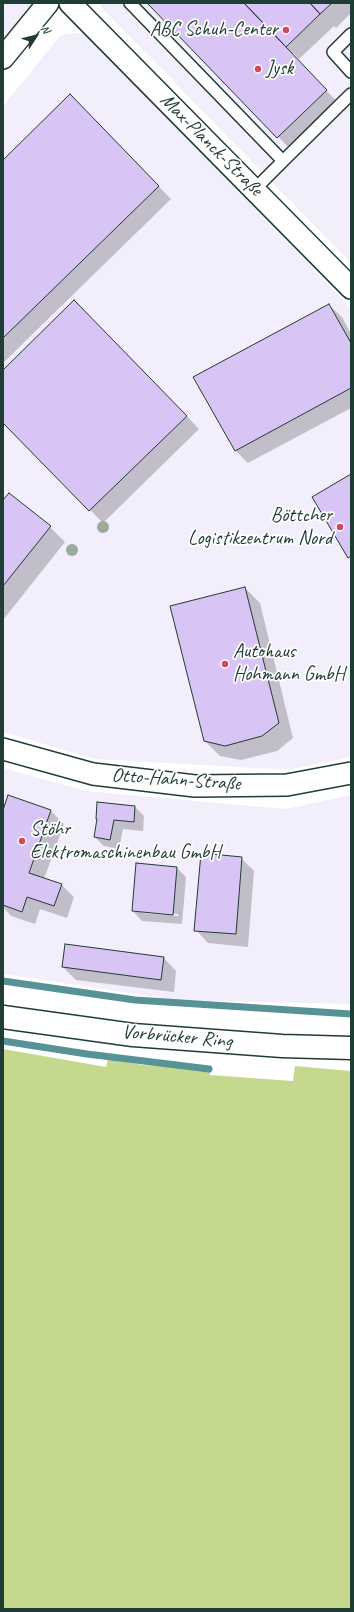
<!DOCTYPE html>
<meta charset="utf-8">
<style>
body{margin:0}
#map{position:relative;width:354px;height:1612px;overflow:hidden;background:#fff;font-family:Caveat,sans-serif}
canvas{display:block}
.frame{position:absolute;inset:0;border:4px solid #1f3d34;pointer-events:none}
.north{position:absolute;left:16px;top:16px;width:40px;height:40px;-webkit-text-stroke:3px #fff;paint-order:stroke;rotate:54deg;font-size:11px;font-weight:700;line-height:16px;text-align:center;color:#1f3d34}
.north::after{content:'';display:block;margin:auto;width:14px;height:18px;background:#1f3d34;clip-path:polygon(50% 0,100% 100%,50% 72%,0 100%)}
</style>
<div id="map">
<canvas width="354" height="1612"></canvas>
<div class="frame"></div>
<div class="north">N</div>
</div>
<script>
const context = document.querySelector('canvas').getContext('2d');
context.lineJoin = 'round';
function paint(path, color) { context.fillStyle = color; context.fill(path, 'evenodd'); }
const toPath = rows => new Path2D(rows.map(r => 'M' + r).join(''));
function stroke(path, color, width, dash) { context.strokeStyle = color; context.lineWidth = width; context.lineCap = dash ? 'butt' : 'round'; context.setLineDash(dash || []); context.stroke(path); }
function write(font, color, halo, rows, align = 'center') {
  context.font = font + ' Caveat,sans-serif'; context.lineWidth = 3.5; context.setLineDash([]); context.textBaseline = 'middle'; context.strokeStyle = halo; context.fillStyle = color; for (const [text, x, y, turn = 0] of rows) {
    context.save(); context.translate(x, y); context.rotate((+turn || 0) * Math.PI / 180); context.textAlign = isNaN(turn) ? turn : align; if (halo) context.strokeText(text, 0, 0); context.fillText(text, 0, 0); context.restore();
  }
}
paint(toPath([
 [3,3,34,3,34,5,3,42],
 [99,3,351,3,351,263,104,10],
 [84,32,351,308,351,757,288,770,95,759,3,732,3,106,61,35],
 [3,768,86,791,285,809,351,795,351,1004,175,1000,3,974]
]), '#f3eefc');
paint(toPath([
 [3,1049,106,1067,108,1059,143,1065,210,1070,210,1075,293,1081,295,1066,351,1071,351,1609,3,1609]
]), '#c5d98e');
paint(toPath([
 [149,3,351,3,351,13,336,28,334,26,299,59,293,53,292,54,341,106,293,152],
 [83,108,171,199,3,363,3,161],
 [329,305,342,317,351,334,351,408,248,463,236,451,194,377],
 [87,314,199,429,103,523,3,421,3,371],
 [9,494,50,527,65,542,3,620,3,502],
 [245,588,260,603,293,738,277,751,241,760,220,756,205,741],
 [9,796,51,811,64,824,44,879,62,885,74,897,67,918,40,909,35,924,11,916,3,907,3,813],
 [135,807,144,816,143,831,123,829,119,849,104,846,95,837,98,819],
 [241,858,254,871,248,947,208,943,196,930],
 [137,864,177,868,186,877,182,924,142,921,133,911],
 [142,911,178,914,178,916,142,913],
 [164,958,176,971,174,992,76,980,63,967]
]), '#0003');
stroke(toPath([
 [3,981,135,1000,351,1014],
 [3,1041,87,1054,209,1069]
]), '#579396', 7);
const building = toPath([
 [147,3,244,3,327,90,277,138,147,3],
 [244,3,310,3,320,14,286,47,244,3],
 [310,3,332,3,320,14,310,3],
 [70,94,159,186,3,338,3,160,70,94],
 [74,300,187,416,89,511,3,423,3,370,74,300],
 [329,304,351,343,351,388,235,451,193,377,329,304],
 [351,474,351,556,348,558,312,497,351,474],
 [9,493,51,526,3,586,3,500,9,493],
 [245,587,279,723,262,736,225,746,204,741,170,606,245,587],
 [8,795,51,810,29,873,62,884,54,906,27,897,22,912,3,905,3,810,8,795],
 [97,802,135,806,134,822,114,820,110,840,94,837,97,819,96,819,97,802],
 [201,853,242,857,236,934,194,931,201,853],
 [136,863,177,867,173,915,132,911,136,863],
 [65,944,164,957,161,980,62,967,65,944]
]);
paint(building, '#d8c5f6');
stroke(building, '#1f3d34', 1);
const service = toPath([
 [130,3,283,161,351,94],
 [351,34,333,52,351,72],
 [254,190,283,161]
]);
const minor = toPath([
 [70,3,351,288],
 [3,58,48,3],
 [3,749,93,774,195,786,287,785,351,773]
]);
const secondary = toPath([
 [3,1017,133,1035,282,1046,351,1048]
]);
stroke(service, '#1f3d34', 14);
stroke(minor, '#1f3d34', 24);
stroke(secondary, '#1f3d34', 25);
stroke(service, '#fff', 11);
stroke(minor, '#fff', 21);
stroke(secondary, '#fff', 22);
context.fillStyle = '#9aaa9b';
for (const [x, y] of [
 [103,527],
 [72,550]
]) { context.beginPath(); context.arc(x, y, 6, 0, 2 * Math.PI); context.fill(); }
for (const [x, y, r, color] of [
 [286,30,4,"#d1495b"],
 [258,69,4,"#d1495b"],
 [340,527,4,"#d1495b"],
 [225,664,4,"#d1495b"],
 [22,841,4,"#d1495b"]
]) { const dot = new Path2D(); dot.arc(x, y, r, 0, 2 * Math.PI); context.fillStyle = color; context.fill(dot); stroke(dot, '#fff', 1.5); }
write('20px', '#1f3d34', '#fff', [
 ["ABC Schuh-Center",278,30,"right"],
 ["Jysk",266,69],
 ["Böttcher",332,516,"right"],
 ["Logistikzentrum Nord",332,539,"right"],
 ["Autohaus",233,652],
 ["Hohmann GmbH",233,675],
 ["Stöhr",30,830],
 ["Elektromaschinenbau GmbH",30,853]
], 'left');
write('20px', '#1f3d34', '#fff', [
 ["Max-Planck-Straße",211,145,45],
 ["Otto-Hahn-Straße",176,780,4],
 ["Vorbrücker Ring",177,1037,5]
]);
</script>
